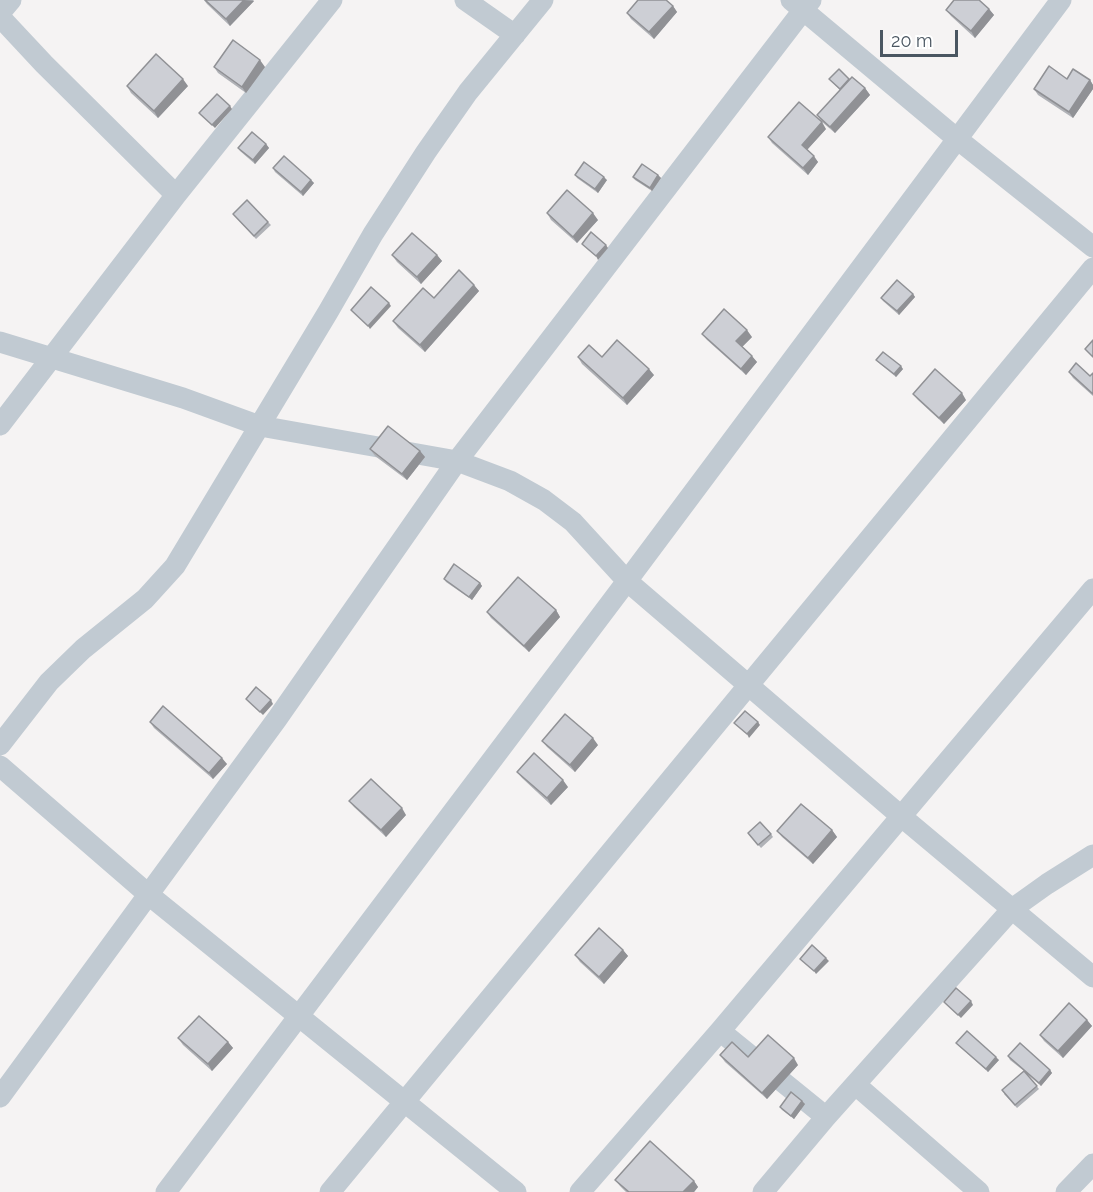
<!DOCTYPE html>
<style>
body{margin:0}
#map{position:relative;width:1093px;height:1192px;overflow:hidden;background:#f5f3f3;font-family:Raleway,sans-serif}
canvas{display:block}
.scale{position:absolute;left:880px;top:30px;width:78px;height:27px;box-sizing:border-box;border:3px solid #4a5661;border-top:0;padding-left:8px;font-size:18px;line-height:21px;white-space:nowrap;color:#4a5661;-webkit-text-stroke:4px #fff;paint-order:stroke}
</style>
<div id="map">
<canvas width="1093" height="1192"></canvas>
<div class="scale">20 m</div>
</div>
<script>
const context = document.querySelector('canvas').getContext('2d');
context.lineJoin = 'round';
const toPath = rows => new Path2D(rows.map(r => 'M' + r).join(''));
function stroke(path, color, width, dash) { context.strokeStyle = color; context.lineWidth = width; context.lineCap = dash ? 'butt' : 'round'; context.setLineDash(dash || []); context.stroke(path); }
function paint(path, color) { context.fillStyle = color; context.fill(path, 'evenodd'); }
stroke(toPath([
 [465,0,515,35],
 [791,0,956,138,1093,247],
 [0,13,11,0],
 [0,17,44,64,176,195],
 [0,342,183,398,260,426,457,461,510,481,544,500,573,522,627,581,902,817,1093,977],
 [0,425,176,195,332,0],
 [0,745,49,682,83,649,145,599,175,566,328,312,373,234,426,152,468,92,543,0],
 [0,766,149,895,516,1192],
 [720,1031,826,1117],
 [856,1085,979,1192],
 [0,1097,277,719,457,461,811,0],
 [166,1192,627,581,1061,0],
 [330,1192,1093,268],
 [580,1192,720,1031,1093,589],
 [763,1192,826,1117,1012,909,1047,884,1093,855],
 [1066,1192,1093,1164]
]), '#c1cad2', 21);
paint(toPath([
 [204,0,253,0,254,1,230,26,207,4],
 [673,6,677,12,654,39,631,19,627,13],
 [989,9,994,15,975,38,951,16,946,10],
 [214,67,265,67,246,93,218,73],
 [829,79,849,79,865,88,870,95,835,133,822,122,817,115,840,90],
 [1067,79,1090,80,1093,85,1093,89,1073,118,1038,95,1034,89],
 [127,86,188,86,158,118,131,93],
 [826,129,807,150,818,162,808,175,772,143,768,137],
 [266,144,269,148,255,164,240,151,238,148],
 [273,168,311,180,314,183,303,196,275,172],
 [575,175,607,180,598,193,577,178],
 [658,175,661,178,652,191,635,180,633,177],
 [547,213,598,220,577,243,551,220],
 [233,214,268,222,271,225,256,239],
 [392,255,437,255,442,261,421,284,397,262],
 [474,285,479,291,425,352,398,328,393,321,434,298],
 [913,294,915,297,899,315,883,301,881,298],
 [702,334,752,337,742,347,757,362,746,375,707,340],
 [578,357,654,375,627,405,582,364],
 [876,360,903,369,896,377,879,363],
 [1069,372,1090,376,1093,373,1093,396,1073,378],
 [913,394,966,400,944,424,918,400],
 [370,449,420,451,425,457,407,480,375,456],
 [444,579,480,583,482,586,472,600,446,582],
 [556,610,560,617,529,652,491,618,487,612],
 [150,722,227,764,213,779,154,728],
 [542,741,598,745,575,772,547,747],
 [517,772,568,787,551,805,522,778],
 [349,801,406,815,386,837,354,807],
 [832,830,837,837,813,864,782,837,777,831],
 [748,833,771,834,773,837,761,848],
 [623,950,628,956,604,984,580,962,575,955],
 [1087,1020,1092,1026,1063,1058,1044,1041,1040,1035],
 [178,1038,228,1042,233,1048,212,1071,183,1045],
 [956,1043,999,1060,988,1072,959,1046],
 [720,1055,748,1057,798,1065,767,1099,725,1062],
 [1008,1056,1050,1070,1052,1073,1041,1086,1026,1073,1039,1089,1017,1108,1004,1094,1024,1071,1010,1060],
 [802,1101,805,1104,794,1119,782,1110,780,1107],
 [615,1180,694,1181,698,1187,694,1192,626,1192,620,1186]
]), '#b0b2b7');
paint(toPath([
 [244,0,254,1,230,26,226,19],
 [673,6,677,12,654,39,649,32],
 [989,9,994,15,975,38,971,31],
 [260,60,265,67,246,93,242,87],
 [183,79,188,86,158,118,154,111],
 [1090,80,1093,85,1093,89,1073,118,1069,112],
 [865,88,870,95,835,133,830,127],
 [230,106,232,109,215,128,212,125],
 [822,122,826,129,806,151,802,145],
 [266,144,269,148,255,164,253,160],
 [814,156,818,162,808,175,803,168],
 [658,175,661,178,652,191,650,188],
 [604,177,607,180,598,193,595,189],
 [311,180,314,183,303,196,301,192],
 [593,213,598,220,577,243,573,237],
 [606,245,608,248,598,260,596,256],
 [437,255,442,261,421,284,417,277],
 [474,285,479,291,425,352,420,345],
 [913,294,915,297,899,315,897,311],
 [389,303,391,306,370,329,368,326],
 [747,330,752,337,741,348,736,341],
 [752,356,757,362,746,375,741,369],
 [901,366,903,369,896,377,894,374],
 [649,369,654,375,627,405,623,398],
 [962,393,966,400,944,424,939,418],
 [420,451,425,457,407,480,402,474],
 [480,583,482,586,472,600,469,597],
 [556,610,560,617,529,652,524,646],
 [271,700,273,704,263,715,260,712],
 [758,722,760,725,749,738,747,734],
 [593,738,598,745,575,772,570,765],
 [222,758,227,764,213,779,209,773],
 [563,780,568,787,551,805,547,798],
 [402,808,406,815,386,837,381,830],
 [832,830,837,837,813,864,808,858],
 [623,950,628,956,604,984,599,977],
 [826,958,829,961,816,974,814,971],
 [971,1001,973,1005,961,1018,958,1015],
 [1087,1020,1092,1026,1063,1058,1058,1051],
 [228,1042,233,1048,212,1071,208,1064],
 [996,1057,999,1060,988,1072,986,1069],
 [794,1058,798,1065,767,1099,762,1093],
 [1050,1070,1052,1073,1041,1086,1039,1083],
 [802,1101,805,1104,794,1119,791,1116],
 [694,1181,698,1187,694,1192,683,1192]
]), '#909195');
const building = toPath([
 [205,0,244,0,226,19,205,0],
 [638,0,666,0,673,6,649,32,627,13,638,0],
 [954,0,979,0,989,9,971,31,946,10,954,0],
 [233,40,260,60,242,87,214,67,233,40],
 [156,54,183,79,154,111,127,86,156,54],
 [1049,66,1067,79,1073,69,1090,80,1069,112,1034,89,1049,66],
 [839,69,849,79,840,89,829,79,839,69],
 [852,77,865,88,830,127,817,115,852,77],
 [217,94,230,106,212,125,199,113,217,94],
 [799,102,822,122,802,145,814,156,803,168,768,137,799,102],
 [252,132,266,144,253,160,238,148,252,132],
 [284,156,311,180,301,192,273,168,284,156],
 [584,162,604,177,595,189,575,175,584,162],
 [642,164,658,175,650,188,633,177,642,164],
 [567,190,593,213,573,237,547,213,567,190],
 [247,200,268,222,254,236,233,214,247,200],
 [591,232,606,245,596,256,582,244,591,232],
 [412,233,437,255,417,277,392,255,412,233],
 [459,270,474,285,420,345,393,321,423,288,434,298,459,270],
 [897,280,913,294,897,311,881,298,897,280],
 [371,287,389,303,368,326,351,310,371,287],
 [724,309,747,330,736,341,752,356,741,369,702,334,724,309],
 [617,340,649,369,623,398,578,357,589,345,602,357,617,340],
 [1093,340,1093,357,1085,349,1093,340],
 [883,352,901,366,894,374,876,360,883,352],
 [1076,363,1090,376,1093,373,1093,394,1069,372,1076,363],
 [935,369,962,393,939,418,913,394,935,369],
 [388,426,420,451,402,474,370,449,388,426],
 [454,564,480,583,469,597,444,579,454,564],
 [518,577,556,610,524,646,487,612,518,577],
 [256,687,271,700,260,712,246,699,256,687],
 [163,706,222,758,209,773,150,722,163,706],
 [745,711,758,722,747,734,734,723,745,711],
 [565,714,593,738,570,765,542,741,565,714],
 [534,753,563,780,547,798,517,772,534,753],
 [371,779,402,808,381,830,349,801,371,779],
 [801,804,832,830,808,858,777,831,801,804],
 [760,822,771,834,758,845,748,833,760,822],
 [599,928,623,950,599,977,575,955,599,928],
 [812,945,826,958,814,971,800,959,812,945],
 [956,988,971,1001,958,1015,944,1002,956,988],
 [1069,1003,1087,1020,1058,1051,1040,1035,1069,1003],
 [199,1016,228,1042,208,1064,178,1038,199,1016],
 [967,1031,996,1057,986,1069,956,1043,967,1031],
 [768,1035,794,1058,762,1093,720,1055,732,1042,748,1057,768,1035],
 [1020,1043,1050,1070,1039,1083,1008,1056,1020,1043],
 [1024,1071,1037,1086,1015,1105,1002,1090,1024,1071],
 [791,1092,802,1101,791,1116,780,1107,791,1092],
 [650,1141,694,1181,683,1192,629,1192,615,1180,650,1141]
]);
paint(building, '#cdcfd5');
stroke(building, '#909195', 1.5);
</script>
